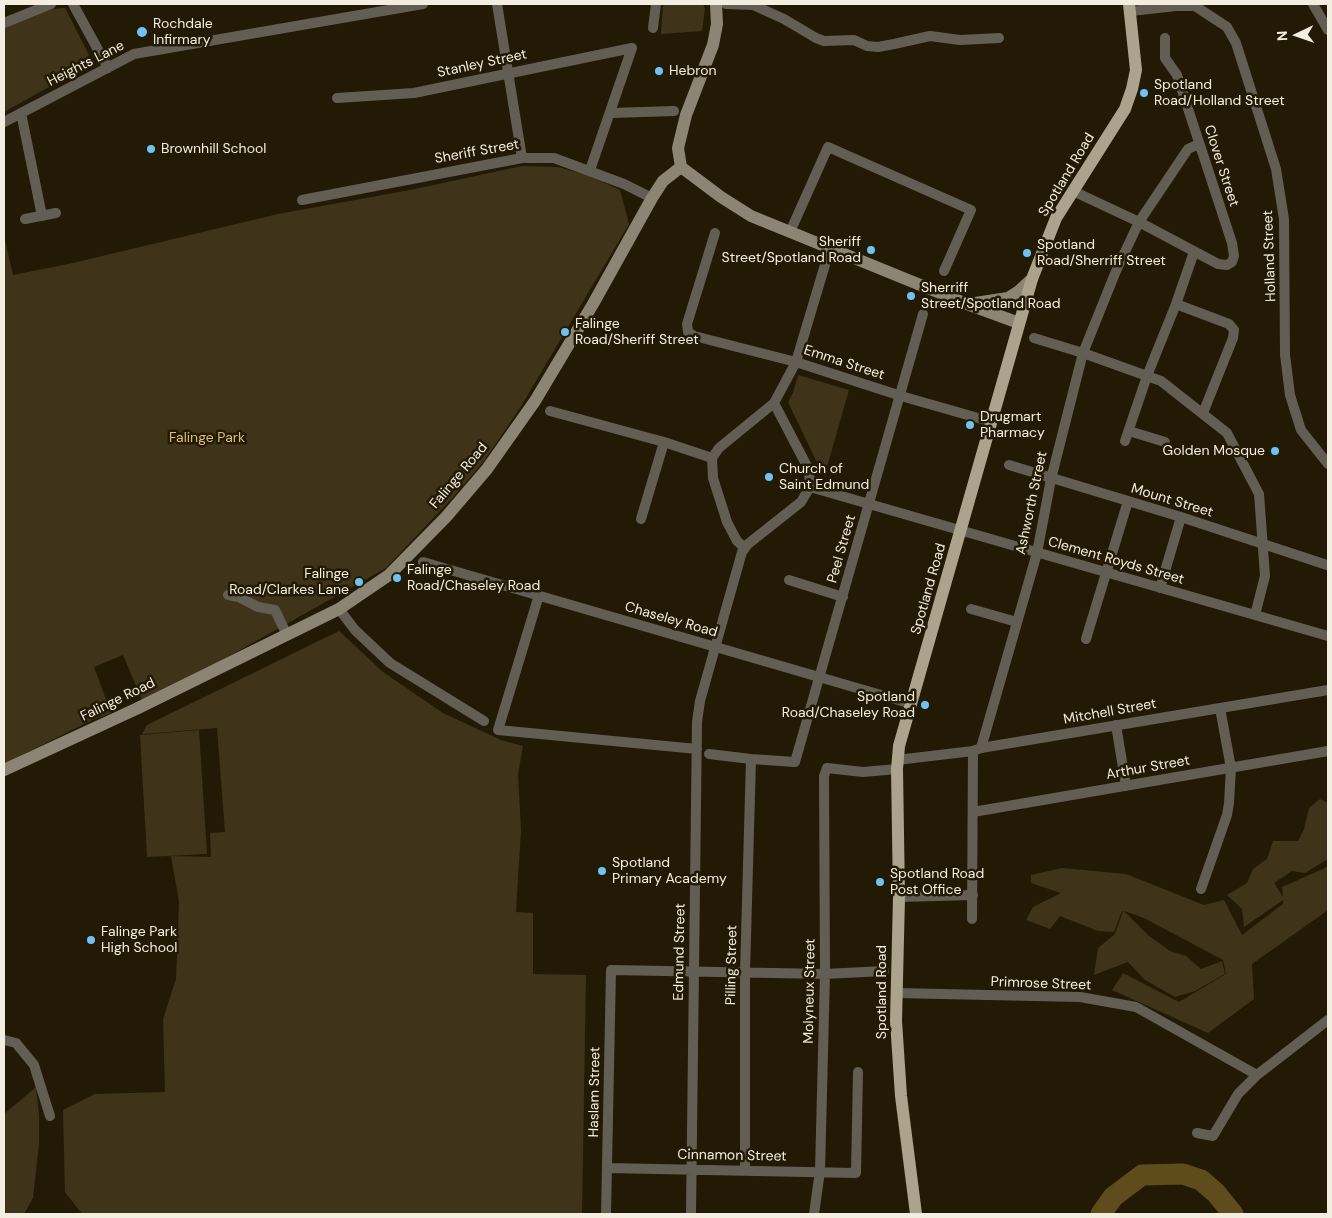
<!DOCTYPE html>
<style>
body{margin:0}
#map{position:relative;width:1332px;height:1218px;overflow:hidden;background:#231a05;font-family:"DM Sans",sans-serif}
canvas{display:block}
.frame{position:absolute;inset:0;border:5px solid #f3eee0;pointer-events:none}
.north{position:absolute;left:1272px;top:10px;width:50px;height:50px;-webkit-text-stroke:4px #231a05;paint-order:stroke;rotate:267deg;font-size:14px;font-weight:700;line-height:20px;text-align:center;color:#f3eee0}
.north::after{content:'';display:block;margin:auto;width:18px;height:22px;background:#f3eee0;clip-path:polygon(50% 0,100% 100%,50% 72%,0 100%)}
</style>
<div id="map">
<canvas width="1332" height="1218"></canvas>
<div class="frame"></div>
<div class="north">N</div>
</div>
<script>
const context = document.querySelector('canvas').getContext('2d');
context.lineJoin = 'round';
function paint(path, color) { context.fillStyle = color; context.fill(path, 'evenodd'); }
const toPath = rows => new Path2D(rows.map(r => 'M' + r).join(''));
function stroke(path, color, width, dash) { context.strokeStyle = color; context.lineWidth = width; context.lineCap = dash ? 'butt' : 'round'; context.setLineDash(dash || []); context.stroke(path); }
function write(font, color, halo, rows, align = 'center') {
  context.font = font + ' "DM Sans",sans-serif'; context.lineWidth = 5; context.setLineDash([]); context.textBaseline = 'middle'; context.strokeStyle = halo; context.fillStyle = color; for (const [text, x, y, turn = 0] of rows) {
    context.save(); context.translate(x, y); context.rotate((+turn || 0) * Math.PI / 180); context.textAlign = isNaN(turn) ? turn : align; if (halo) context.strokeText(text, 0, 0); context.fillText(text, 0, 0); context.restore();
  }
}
paint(toPath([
 [663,4,703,4,705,9,702,31,661,34],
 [65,8,89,55,84,64,78,71,4,112,4,28,53,9],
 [522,166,558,167,586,175,614,187,620,190,629,224,520,408,484,461,455,495,386,568,199,673,142,700,123,655,94,667,111,713,92,720,4,764,4,236,13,275,73,263,278,214,410,190],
 [798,375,849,390,825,474,821,471,788,402,793,393],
 [339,631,383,672,443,713,501,740,523,746,518,774,521,830,516,912,533,913,533,974,586,975,582,1214,82,1214,65,1192,63,1110,95,1094,165,1092,163,1019,176,979,179,902,171,856,211,857,210,833,225,832,217,728,142,734,147,725],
 [199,730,207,854,147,857,140,735],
 [1320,799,1328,803,1328,859,1305,873,1292,871,1274,883,1283,897,1282,887,1325,868,1328,865,1328,910,1252,964,1254,999,1208,1033,1112,990,1123,973,1179,1002,1226,974,1223,960,1144,918,1124,911,1149,936,1170,951,1186,956,1201,969,1222,961,1225,974,1195,991,1175,997,1145,980,1128,962,1094,975,1098,948,1115,934,1123,911,1122,911,1114,932,1098,931,1060,916,1050,929,1026,920,1033,907,1061,893,1031,883,1031,875,1062,868,1126,874,1204,905,1224,900,1242,935,1283,904,1283,900,1244,927,1242,909,1227,895,1247,883,1253,869,1267,859,1273,841,1298,841,1304,829,1309,808],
 [36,1087,39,1115,39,1144,33,1198,24,1214,4,1214,4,1114]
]), '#3f341a');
stroke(toPath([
 [1101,1214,1113,1197,1142,1175,1183,1174,1201,1180,1216,1193,1233,1214]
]), '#5e4c1d', 21);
stroke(toPath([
 [73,4,108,68],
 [497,4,522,158],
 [726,4,753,5,784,19,816,38,824,41,854,40,867,46,878,47,894,44,930,36,960,40,999,38],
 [1313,4,1328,30],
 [1131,11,1176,6,1195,6,1227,27,1236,43,1276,169,1284,219,1285,355,1290,395,1301,430,1328,464],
 [4,23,51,4],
 [653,28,656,4],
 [337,98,414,93,632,48,590,170],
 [21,113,42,216],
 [611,113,674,111],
 [4,122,134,54,423,4],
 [1073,191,1139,222,1218,264,1227,265,1232,262,1234,256,1232,243,1177,75,1165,58,1165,38],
 [302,200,522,158,554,158,624,184,652,198],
 [25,219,56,213],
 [790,232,828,147,971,210,944,271],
 [715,233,687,324,688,332,694,336,796,362,901,396,992,422],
 [1176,304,1229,324,1234,330,1233,338,1203,413],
 [1034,338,1083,353,1161,381,1227,433,1259,494,1265,576,1255,615],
 [774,403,796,362,830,248],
 [550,411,664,442,712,458],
 [1129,431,1165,442],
 [1125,441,1147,376,1176,304,1194,252],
 [1009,465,1181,517,1327,565],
 [810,487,1328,636],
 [641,519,664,442],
 [423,562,912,704],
 [789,580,843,597],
 [1160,588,1181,517],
 [228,595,239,597,258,607,275,610,287,635],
 [539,595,498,730,697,749],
 [339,609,355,630,390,663,484,721],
 [971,609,1017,622],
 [1086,639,1128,501],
 [1116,725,1126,786],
 [981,748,1037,553,1051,479,1083,353,1116,271,1139,222,1188,149,1199,144],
 [709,754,751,759,795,762,923,314],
 [897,760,973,751,981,748,1328,690],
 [973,812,1328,751],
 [1201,889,1227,815,1229,803,1231,768,1220,708],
 [899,897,973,895],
 [972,919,973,751],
 [896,993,1080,997,1136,1007,1257,1075],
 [4,1040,16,1043,34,1065,50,1116],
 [1197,1133,1213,1136,1238,1094,1257,1075,1328,1020],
 [607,1168,856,1173,858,1072],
 [745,1170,745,972,751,759],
 [606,1214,611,970,825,974,884,971],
 [691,1214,697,722,700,701,742,552,748,544,801,502,810,487,809,470,774,403,719,448,712,458,713,478,727,522,737,541,745,548],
 [814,1214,820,1171,825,974,824,776,827,768,863,772,897,769]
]), '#635e54', 10);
stroke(toPath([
 [681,167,721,197,751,216,967,304,1019,323],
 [681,167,678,148,686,115,713,45,717,24,716,4],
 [969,304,1008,298,1019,291,1032,279],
 [4,770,136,709,339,609,389,575,446,517,487,469,535,401,593,304,652,198,663,181,681,167]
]), '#8c8574', 12);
stroke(toPath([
 [916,1214,901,1096,896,1021,899,897,897,769,899,746,1032,279,1056,218,1125,109,1132,89,1136,70,1129,4]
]), '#aca38d', 12);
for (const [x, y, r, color] of [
 [142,32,6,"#71c1f4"],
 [659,71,5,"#71c1f4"],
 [1144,93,5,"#71c1f4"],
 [151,149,5,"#71c1f4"],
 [871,250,5,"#71c1f4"],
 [1027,253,5,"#71c1f4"],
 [911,296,5,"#71c1f4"],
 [565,332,5,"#71c1f4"],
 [970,425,5,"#71c1f4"],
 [1275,451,5,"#71c1f4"],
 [769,477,5,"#71c1f4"],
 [397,578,5,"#71c1f4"],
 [359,582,5,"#71c1f4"],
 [925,705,5,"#71c1f4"],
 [602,871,5,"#71c1f4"],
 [880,882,5,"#71c1f4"],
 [91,940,5,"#71c1f4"]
]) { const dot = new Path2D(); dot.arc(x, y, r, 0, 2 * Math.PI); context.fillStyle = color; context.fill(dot); stroke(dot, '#231a05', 2); }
write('14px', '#f3eee0', '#231a05', [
 ["Rochdale",153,24],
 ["Infirmary",153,40],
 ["Hebron",669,71],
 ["Spotland",1154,85],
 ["Road/Holland Street",1154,101],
 ["Brownhill School",161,149],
 ["Sheriff",861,242,"right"],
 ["Street/Spotland Road",861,258,"right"],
 ["Spotland",1037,245],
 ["Road/Sherriff Street",1037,261],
 ["Sherriff",921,288],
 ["Street/Spotland Road",921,304],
 ["Falinge",575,324],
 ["Road/Sheriff Street",575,340],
 ["Drugmart",980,417],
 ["Pharmacy",980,433],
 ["Golden Mosque",1265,451,"right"],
 ["Church of",779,469],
 ["Saint Edmund",779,485],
 ["Falinge",407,570],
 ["Road/Chaseley Road",407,586],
 ["Falinge",349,574,"right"],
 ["Road/Clarkes Lane",349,590,"right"],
 ["Spotland",915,697,"right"],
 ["Road/Chaseley Road",915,713,"right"],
 ["Spotland",612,863],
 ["Primary Academy",612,879],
 ["Spotland Road",890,874],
 ["Post Office",890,890],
 ["Falinge Park",101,932],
 ["High School",101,948]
], 'left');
write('14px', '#f3eee0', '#231a05', [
 ["Heights Lane",86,64,-27],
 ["Stanley Street",482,64,-12],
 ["Sheriff Street",477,152,-10],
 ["Clover Street",1221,166,72],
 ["Spotland Road",1067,175,-59],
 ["Holland Street",1270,256,-92],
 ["Emma Street",844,363,18],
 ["Falinge Road",459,476,-50],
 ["Mount Street",1172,501,17],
 ["Ashworth Street",1032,503,-78],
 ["Peel Street",842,549,-74],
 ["Clement Royds Street",1116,561,16],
 ["Spotland Road",929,589,-74],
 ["Chaseley Road",671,620,16],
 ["Falinge Road",118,700,-26],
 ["Mitchell Street",1110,712,-10],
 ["Arthur Street",1148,768,-10],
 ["Edmund Street",680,952,-89],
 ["Pilling Street",732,965,-89],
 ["Primrose Street",1041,984,2],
 ["Molyneux Street",810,991,-89],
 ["Spotland Road",882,992,-90],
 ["Haslam Street",595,1092,-89],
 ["Cinnamon Street",732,1156,1]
]);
write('14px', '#ddbf75', '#231a05', [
 ["Falinge Park",207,438]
]);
</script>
